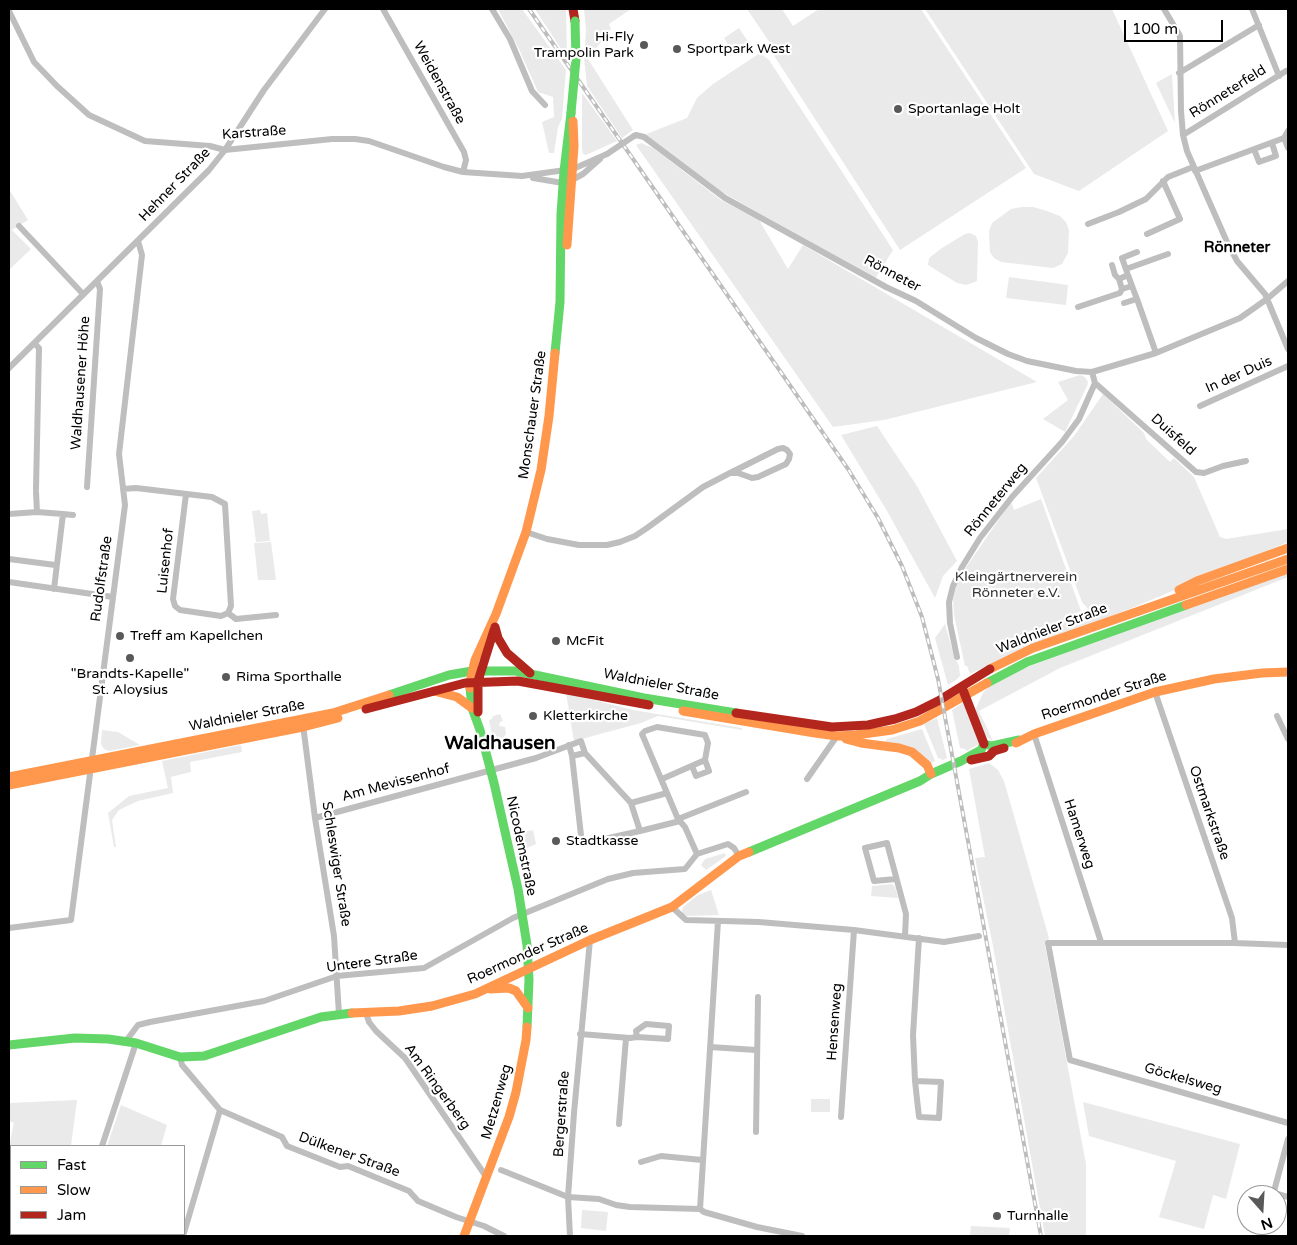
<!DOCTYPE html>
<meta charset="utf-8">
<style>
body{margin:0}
#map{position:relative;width:1297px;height:1245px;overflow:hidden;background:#fff;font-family:"Varela Round",sans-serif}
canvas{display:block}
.frame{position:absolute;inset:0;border:10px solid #000;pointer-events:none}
.legend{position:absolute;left:10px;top:1145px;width:175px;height:90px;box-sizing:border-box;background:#fff;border:1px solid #999;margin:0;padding:6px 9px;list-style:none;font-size:15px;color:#000}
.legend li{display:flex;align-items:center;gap:10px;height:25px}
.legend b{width:25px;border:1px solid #999}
.north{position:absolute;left:1237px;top:1185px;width:50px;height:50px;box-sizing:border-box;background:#fff;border:1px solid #999;border-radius:50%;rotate:161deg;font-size:14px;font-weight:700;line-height:20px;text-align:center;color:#000}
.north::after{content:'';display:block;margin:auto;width:18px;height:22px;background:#595959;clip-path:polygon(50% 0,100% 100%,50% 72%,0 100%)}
.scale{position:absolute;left:1124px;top:20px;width:99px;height:22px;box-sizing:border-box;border:2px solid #000;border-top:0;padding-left:6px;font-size:15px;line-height:18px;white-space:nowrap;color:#000;-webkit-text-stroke:4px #fff;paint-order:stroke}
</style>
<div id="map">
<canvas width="1297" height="1245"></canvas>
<div class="frame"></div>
<ul class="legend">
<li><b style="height:6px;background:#63d668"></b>Fast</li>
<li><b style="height:6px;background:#ff974d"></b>Slow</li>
<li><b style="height:6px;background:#b3261e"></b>Jam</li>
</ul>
<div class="north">N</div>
<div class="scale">100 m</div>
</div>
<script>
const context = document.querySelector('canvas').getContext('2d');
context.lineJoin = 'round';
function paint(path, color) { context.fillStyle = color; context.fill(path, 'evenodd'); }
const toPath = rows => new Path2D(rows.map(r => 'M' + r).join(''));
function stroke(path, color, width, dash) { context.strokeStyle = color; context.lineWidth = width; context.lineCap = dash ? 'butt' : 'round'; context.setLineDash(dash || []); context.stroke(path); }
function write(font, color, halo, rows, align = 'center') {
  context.font = font + ' "Varela Round",sans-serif'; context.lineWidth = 4.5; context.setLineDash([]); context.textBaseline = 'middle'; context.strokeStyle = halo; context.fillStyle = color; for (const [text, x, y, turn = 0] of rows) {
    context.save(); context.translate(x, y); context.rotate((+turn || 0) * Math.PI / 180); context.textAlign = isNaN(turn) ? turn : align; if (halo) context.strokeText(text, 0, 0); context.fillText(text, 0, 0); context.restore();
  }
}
paint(toPath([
 [498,9,522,9,566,70,562,119,558,127,554,153,549,153,542,122,554,117,553,97,538,92,519,49],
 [535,9,566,9,567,58],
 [584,9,631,9,609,24,611,29,588,59,633,130,622,138,587,86,584,58,586,30],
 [747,9,782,9,793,26,819,9,921,9,1026,168,900,250,771,51,770,43],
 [925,9,1112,9,1168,131,1079,191,1034,174],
 [739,28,751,46,736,56,724,38],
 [760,53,769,60,893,250,875,279,717,189,644,135,687,118,697,98,713,84],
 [1172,74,1175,123,1156,83],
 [582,93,617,141,586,155,583,154,582,149],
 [641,143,653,148,721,200,759,220,788,269,803,245,1037,382,884,420,833,427,636,145],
 [9,189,28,220,12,230,31,249,9,270],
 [1022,207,1033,207,1047,211,1060,216,1066,222,1069,230,1068,253,1062,264,1053,268,1001,262,994,258,990,252,989,231,992,223,1011,209],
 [970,233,976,236,978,242,977,281,966,285,957,283,928,265,929,258,942,248,965,234],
 [1009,277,1068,285,1066,305,1006,298],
 [1080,375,1085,377,1088,382,1087,386,1065,432,1043,419,1068,400,1058,382],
 [1103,394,1144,433,1146,439,1170,462,1174,458,1194,477,1220,537,1226,539,1288,529,1288,542,1132,608,1008,656,970,674,967,666,965,666,954,615,953,599,958,579,1011,502,1014,510,1041,499,1081,611,1068,617,1088,609,1082,602,1036,478,1074,436],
 [877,426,917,486,957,561,943,576,935,598,887,511,841,435],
 [260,510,261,514,267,513,270,541,256,542,252,511],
 [271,542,276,580,258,580,254,543],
 [1288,571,1288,577,1060,668,979,711,993,741,984,735,975,715,976,708,983,693,990,685,1017,671],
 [945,624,954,656,959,666,960,676,956,680,948,685,935,638],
 [566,693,633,710,742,728,742,730,658,716,641,723,574,741],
 [966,701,981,743,966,751,965,749,960,748,952,710],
 [500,714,503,721,500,722,499,726,505,727,506,734,503,738,493,740,489,720,492,719,493,716],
 [937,718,947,758,943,760,938,758,924,724],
 [922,729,935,761,930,764,885,742,887,739],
 [102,730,118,732,140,745,109,751,104,749,101,744],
 [241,745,242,752,190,762,191,772,171,777,173,793,138,801,119,810,112,820,116,847,114,847,108,813,129,796,168,788,162,761],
 [989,763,998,770,1004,781,1049,938,1045,946,1086,1164,1086,1236,1045,1236,993,946,975,858,985,857,969,769],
 [533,830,536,844,522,850,518,833],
 [725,853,726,856,706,870,701,865,705,859],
 [892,884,895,887,898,898,871,896,872,886],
 [711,890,719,915,687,916,682,913,683,907,698,895],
 [811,1099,830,1099,830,1112,811,1112],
 [77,1100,71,1146,11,1146,11,1234,92,1234,92,1236,9,1236,9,1146,14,1123,9,1121,9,1103],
 [1083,1102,1240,1144,1226,1199,1213,1195,1204,1229,1159,1217,1176,1161,1089,1136],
 [121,1105,167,1125,161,1146,107,1146],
 [582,1210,608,1212,606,1231,581,1228],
 [971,1226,1010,1228,1009,1236,970,1236]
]), '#eaeaea');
stroke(toPath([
 [383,9,464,152,466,160,463,172],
 [492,9,510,39,532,91,545,105],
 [1164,9,1180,36,1181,111,1183,135,1187,151,1227,242,1237,261,1265,294,1288,349],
 [1252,9,1279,76],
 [9,11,34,62,57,86,89,115,145,141,210,146,225,150,332,139,355,139,369,141,444,167,463,172,522,176,573,169,607,154],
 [1179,73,1259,25],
 [1183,135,1286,71],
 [634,136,636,135,644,137,725,198,886,287,916,301,976,338,1008,354,1027,361,1076,371,1092,372,1156,353,1240,318,1267,299,1288,281],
 [1284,138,1288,148],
 [1254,149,1259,162,1276,156,1272,143],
 [1195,171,1284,138,1288,131],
 [533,178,563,183,572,180,583,174,600,159],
 [1088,224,1119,212,1146,199,1168,177,1193,167],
 [19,226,83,294],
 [1147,234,1180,219,1163,181],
 [1112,265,1115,275,1119,279],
 [1126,269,1168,254],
 [1127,272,1122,258,1137,252],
 [1132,286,1122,289,1119,279,1128,275,1132,286,1137,299,1156,353],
 [1124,303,1137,299],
 [1078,307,1120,293,1122,289],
 [34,343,39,348,36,489],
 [9,368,209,170,225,150,264,90,325,9],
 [1095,383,1196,472,1204,473,1223,466,1246,461],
 [1200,406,1288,366],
 [87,487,100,289,97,281],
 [123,489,136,488,212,497,225,504,231,606,228,613,221,616,180,610,175,606,173,599,186,494],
 [36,492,37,512],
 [9,514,37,512,63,514,54,589],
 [63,514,73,515],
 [526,532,547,539,579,545,607,545,620,542,635,536,647,528,703,487,730,473,778,449,783,448,787,450,790,454,789,459,786,464,758,477,752,478,738,473,730,473],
 [9,559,55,565],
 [9,582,113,597],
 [228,613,236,619,276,615],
 [957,657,950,623,949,602,953,586,962,567,980,538,1012,497,1062,442,1079,419,1095,383,1092,372],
 [1155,692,1232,918,1235,943],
 [1277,716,1288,739],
 [303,725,315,818,334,936,339,1014],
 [1034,734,1101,942],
 [569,745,572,756,582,844,640,831],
 [585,753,631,803],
 [692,766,696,776,709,771,705,760],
 [662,779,705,760,708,743,705,735,657,727,645,731,642,734,678,819,685,827,697,854],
 [807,779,837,736],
 [667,793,631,803,640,831,680,821],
 [315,818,536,758,581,741,585,753,572,756],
 [678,819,746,792],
 [896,879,874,881,865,848,887,843,906,914,905,936],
 [672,907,686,920,759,922,854,930,944,942,979,936],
 [9,928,71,920,125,505,119,454,142,255,138,241],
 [1288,945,1234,943,1048,943,1070,1060,1288,1123],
 [366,1013,369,1022,376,1031,405,1058,487,1178],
 [580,1034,630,1038,637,1037,668,1039,669,1026,646,1024,636,1031,637,1037],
 [126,1041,138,1025,150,1022,264,1001,337,976,424,968,513,918,608,879,633,873,685,869,697,854,728,844,734,848,739,856],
 [710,1047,756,1050],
 [180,1057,182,1065,220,1110,282,1137,287,1146,340,1167,348,1166,409,1191,418,1201,456,1217,484,1226,504,1236],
 [915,1081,941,1082,939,1118,919,1117,915,1081,913,1035,919,938],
 [841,1117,854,930],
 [619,1124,626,1038],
 [756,1132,758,997],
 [102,1146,136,1043],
 [9,1153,11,1153],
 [641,1162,661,1156,702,1160],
 [501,1170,568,1197,599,1199,616,1205,630,1207,700,1209,704,1212,757,1227,802,1236],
 [1274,1193,1288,1197],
 [1273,1195,1288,1139],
 [700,1209,718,921],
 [184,1233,220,1110],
 [570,1236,568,1197,574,1113,590,940],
 [1262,1236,1265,1225]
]), '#bebebe', 6);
stroke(toPath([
 [555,353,560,302,561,214,564,171,571,113],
 [987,683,1027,662,1186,605],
 [470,688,472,708,480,730,494,783,518,889,527,945,529,980,527,1027],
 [389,695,449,675,472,671,516,671,644,698,736,713],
 [749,852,920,781,931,774,961,761,981,750,984,744,992,746,1019,740],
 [9,1045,75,1038,108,1039,136,1043,180,1057,204,1056,321,1017,352,1013]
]), '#63d668', 9);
stroke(toPath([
 [567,245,574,146,573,121],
 [1179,590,1197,581,1288,548],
 [1186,605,1288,569],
 [990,669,1033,648,1288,559],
 [470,688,470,682,475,660,496,614,526,532,541,470,549,416,555,353],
 [434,691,457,697,472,708],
 [683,711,815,733,837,736,856,735,892,730,920,721,987,683],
 [846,739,861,743,899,748,912,752,927,765,931,774],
 [1016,743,1034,734,1155,692,1214,679,1262,673,1288,672],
 [9,777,333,713,389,695],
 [9,785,303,727,338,718],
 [490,989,509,988,516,991,528,1008],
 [352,1013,399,1011,432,1006,475,994,590,940,672,907,739,856,749,852],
 [464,1236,509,1117,516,1092,526,1040,527,1027]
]), '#ff974d', 9);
stroke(toPath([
 [573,9,575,21],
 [495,627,498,638,507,653,530,673],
 [963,690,984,744],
 [366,709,465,683,518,681,649,705],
 [478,712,478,681,494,630],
 [736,713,832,727,868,725,895,719,916,712,938,701,990,669],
 [971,760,989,756,994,751,1004,748]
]), '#b3261e', 9);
const rail = toPath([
 [529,9,848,469,878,518,902,566,922,617,938,679,1041,1236]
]);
stroke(rail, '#bdbdbd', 4);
stroke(rail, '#fff', 2, [5.5]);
stroke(toPath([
 [607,154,634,136]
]), '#bebebe', 6);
stroke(toPath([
 [571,113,576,59,575,21]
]), '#63d668', 9);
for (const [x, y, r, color] of [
 [644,45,5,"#595959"],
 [677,49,5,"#595959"],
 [898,109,5,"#595959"],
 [120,636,5,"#595959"],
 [556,641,5,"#595959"],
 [130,658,5,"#595959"],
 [226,677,5,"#595959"],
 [533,716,5,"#595959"],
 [556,841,5,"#595959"],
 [997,1216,5,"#595959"]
]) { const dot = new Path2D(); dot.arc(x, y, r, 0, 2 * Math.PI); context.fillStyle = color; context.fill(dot); stroke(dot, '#fff', 2); }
write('14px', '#000', '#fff', [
 ["Hi-Fly",634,37,"right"],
 ["Trampolin Park",634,53,"right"],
 ["Sportpark West",687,49],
 ["Sportanlage Holt",908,109],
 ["Treff am Kapellchen",130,636],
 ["McFit",566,641],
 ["\"Brandts-Kapelle\"",130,674,"center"],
 ["St. Aloysius",130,690,"center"],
 ["Rima Sporthalle",236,677],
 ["Kletterkirche",543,716],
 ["Stadtkasse",566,841],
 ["Turnhalle",1007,1216]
], 'left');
write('14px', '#000', '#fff', [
 ["Weidenstraße",439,83,61],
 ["Rönneterfeld",1228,92,-32],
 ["Karstraße",254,133,-4],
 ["Hehner Straße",175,185,-46],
 ["Rönneter",892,274,28],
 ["In der Duis",1239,375,-24],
 ["Waldhausener Höhe",81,383,-86],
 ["Monschauer Straße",533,415,-82],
 ["Duisfeld",1173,435,42],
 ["Rönneterweg",996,500,-51],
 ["Luisenhof",166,561,-84],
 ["Rudolfstraße",102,579,-82],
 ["Waldnieler Straße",1052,629,-21],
 ["Waldnieler Straße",661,685,11],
 ["Roermonder Straße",1104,696,-18],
 ["Waldnieler Straße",247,716,-11],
 ["Am Mevissenhof",396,783,-15],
 ["Ostmarkstraße",1209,813,71],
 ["Hamerweg",1079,834,72],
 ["Nicodemstraße",521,846,78],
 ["Schleswiger Straße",336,864,81],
 ["Roermonder Straße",528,954,-24],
 ["Untere Straße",372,962,-8],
 ["Hensenweg",835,1022,-86],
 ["Göckelsweg",1183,1079,16],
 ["Am Ringerberg",437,1087,54],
 ["Metzenweg",497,1102,-74],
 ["Bergerstraße",562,1114,-86],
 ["Dülkener Straße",349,1155,20]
]);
write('14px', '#303030', '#fff', [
 ["Kleingärtnerverein",1016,577],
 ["Rönneter e.V.",1016,593]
]);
write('bold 15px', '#000', '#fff', [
 ["Rönneter",1237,248]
]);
write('bold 19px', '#000', '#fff', [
 ["Waldhausen",500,744]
]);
</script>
